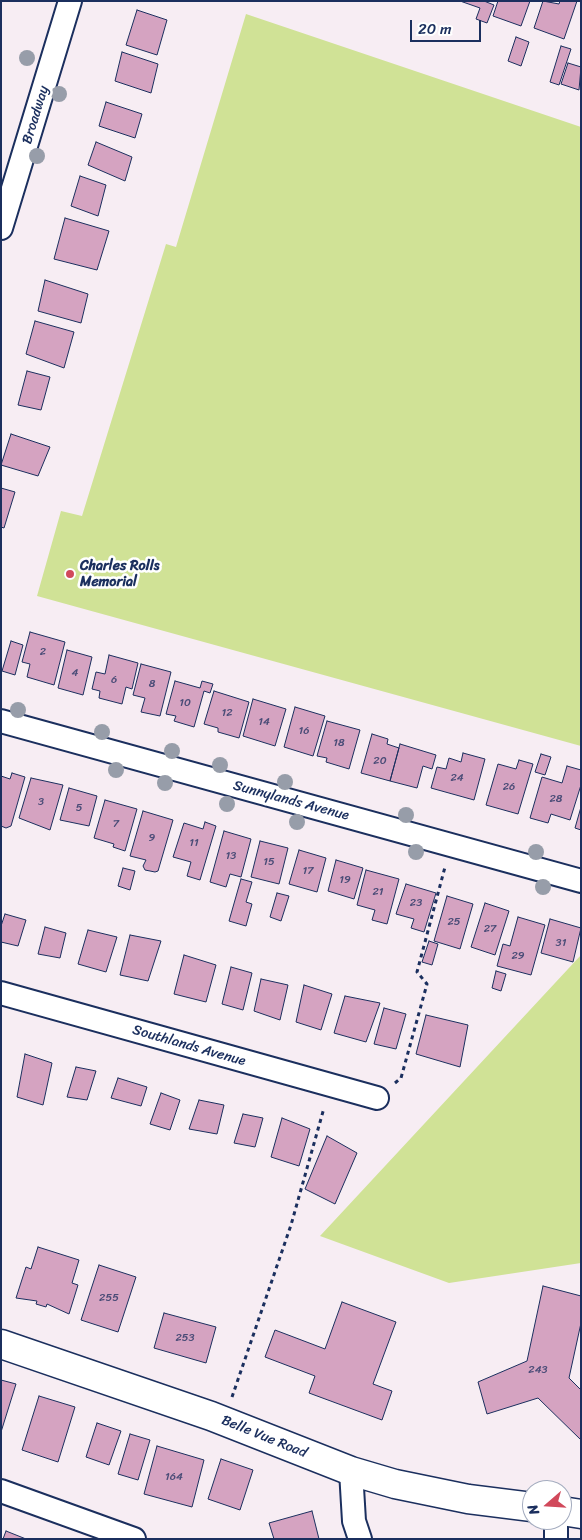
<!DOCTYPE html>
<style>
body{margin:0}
#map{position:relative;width:582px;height:1540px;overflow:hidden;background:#f7edf3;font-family:Sriracha,sans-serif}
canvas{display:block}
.frame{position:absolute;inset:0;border:2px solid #1b2f5e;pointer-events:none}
.north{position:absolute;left:522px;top:1480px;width:50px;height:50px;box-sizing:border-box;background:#fff;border:1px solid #a4acbf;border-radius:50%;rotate:251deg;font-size:14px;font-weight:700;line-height:20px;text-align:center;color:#1b2f5e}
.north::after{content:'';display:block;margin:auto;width:18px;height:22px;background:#d1495b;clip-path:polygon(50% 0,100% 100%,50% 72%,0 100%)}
.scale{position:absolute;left:410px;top:20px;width:71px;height:22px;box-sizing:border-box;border:2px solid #1b2f5e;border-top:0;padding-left:6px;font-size:15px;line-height:18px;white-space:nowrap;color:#1b2f5e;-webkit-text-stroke:4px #fff;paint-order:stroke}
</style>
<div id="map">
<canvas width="582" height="1540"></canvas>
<div class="frame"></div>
<div class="north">N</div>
<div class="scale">20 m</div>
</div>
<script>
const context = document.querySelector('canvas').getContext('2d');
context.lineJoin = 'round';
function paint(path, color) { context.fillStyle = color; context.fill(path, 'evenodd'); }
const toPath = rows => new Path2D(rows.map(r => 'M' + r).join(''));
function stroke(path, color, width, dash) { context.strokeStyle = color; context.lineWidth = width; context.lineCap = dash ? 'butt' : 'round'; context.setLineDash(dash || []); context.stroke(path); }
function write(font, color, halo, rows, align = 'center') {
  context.font = font + ' Sriracha,sans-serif'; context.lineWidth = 5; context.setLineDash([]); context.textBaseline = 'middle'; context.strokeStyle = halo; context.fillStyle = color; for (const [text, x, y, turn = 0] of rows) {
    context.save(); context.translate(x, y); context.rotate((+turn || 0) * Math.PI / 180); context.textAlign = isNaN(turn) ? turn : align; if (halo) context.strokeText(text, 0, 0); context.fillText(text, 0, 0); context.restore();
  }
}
paint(toPath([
 [246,14,581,127,581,746,37,596,61,511,82,516,166,244,176,247],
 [581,955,581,1263,449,1283,320,1236]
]), '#d0e296');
const building = toPath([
 [460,1,484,1,494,5,487,23,476,19,480,8,460,1],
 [498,1,530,1,521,26,493,16,498,1],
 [543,1,559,4,560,1,577,1,564,39,534,28,543,1],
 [137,10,167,20,157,55,126,45,137,10],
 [516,37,529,42,521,66,508,61,516,37],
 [561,46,571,49,559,85,550,82,561,46],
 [122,52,158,64,151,93,115,81,122,52],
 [568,63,581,67,579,90,561,84,568,63],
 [106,102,142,114,135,138,99,126,106,102],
 [96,142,132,157,125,181,88,165,96,142],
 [80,176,106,185,98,216,71,206,80,176],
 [65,218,109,231,97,270,54,259,65,218],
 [45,280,88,294,81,323,38,311,45,280],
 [35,321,74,332,64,368,26,354,35,321],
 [27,371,50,377,41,410,18,405,27,371],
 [11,434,50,447,38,476,1,465,11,434],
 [1,488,15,492,4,528,1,527,1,488],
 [30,632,65,642,54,685,27,677,30,664,22,662,30,632],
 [11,641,23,645,15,675,2,671,11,641],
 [67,650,92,657,83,695,58,688,67,650],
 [109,655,138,663,132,689,126,687,122,704,99,698,100,691,92,689,96,672,105,674,109,655],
 [141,664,171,672,160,716,141,712,145,698,133,695,141,664],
 [175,681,200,688,202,681,213,684,210,693,204,691,194,727,174,721,176,716,166,714,175,681],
 [214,691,249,702,239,738,218,732,218,728,204,724,214,691],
 [253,699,286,709,275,746,243,736,253,699],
 [295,707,325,716,313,756,284,747,295,707],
 [327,721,360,730,349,769,326,762,327,758,317,756,327,721],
 [372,734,388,739,387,744,399,748,390,781,361,773,372,734],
 [400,744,436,755,432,769,423,766,417,788,390,781,400,744],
 [463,753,485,759,474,800,431,788,437,767,446,769,449,758,461,762,463,753],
 [541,754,551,757,545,775,535,772,541,754],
 [519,760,533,764,518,814,486,805,498,764,516,769,519,760],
 [567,766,581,770,581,785,570,820,551,814,548,823,530,818,542,777,562,783,567,766],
 [12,773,25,777,11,826,6,828,1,826,1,776,10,779,12,773],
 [31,778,63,785,50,830,19,818,31,778],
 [69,788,97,796,89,826,60,820,69,788],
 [105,800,137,809,125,851,113,847,114,844,94,838,105,800],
 [581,807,581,830,575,828,581,807],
 [143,811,173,820,158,871,155,872,145,870,143,866,146,860,130,856,143,811],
 [205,822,216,826,200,880,187,876,191,862,173,857,184,823,203,829,205,822],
 [224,831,251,839,241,877,230,874,226,887,210,882,224,831],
 [260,841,288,848,279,884,251,877,260,841],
 [299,850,326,858,317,892,289,884,299,850],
 [336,860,363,868,354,899,328,891,336,860],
 [123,868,135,871,130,890,118,886,123,868],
 [366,870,399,879,387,924,372,920,375,910,357,905,366,870],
 [241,879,252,882,246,902,252,904,246,926,229,921,241,879],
 [406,884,436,893,424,932,411,928,414,919,396,914,406,884],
 [277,893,289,896,281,921,270,917,277,893],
 [447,896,473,904,460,949,434,941,447,896],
 [485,903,509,911,495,955,471,947,485,903],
 [5,914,26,920,18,946,1,942,1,926,5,914],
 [518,917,545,925,531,975,497,966,503,944,510,946,518,917],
 [550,919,581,928,573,962,541,953,550,919],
 [45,927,66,933,60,958,38,954,45,927],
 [88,930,117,937,106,972,78,964,88,930],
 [130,935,161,941,148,981,120,975,130,935],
 [429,941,438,944,432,965,422,962,429,941],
 [184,955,216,965,206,1002,174,994,184,955],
 [231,967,252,973,243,1010,222,1004,231,967],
 [496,971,506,974,501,991,492,988,496,971],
 [261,979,288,985,280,1020,254,1011,261,979],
 [304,985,332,994,321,1030,296,1022,304,985],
 [345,996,380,1003,366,1042,334,1033,345,996],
 [384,1008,406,1014,396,1049,374,1044,384,1008],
 [426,1015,468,1025,460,1067,416,1054,426,1015],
 [25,1054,52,1063,43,1105,17,1097,25,1054],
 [76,1067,96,1071,87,1100,67,1097,76,1067],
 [118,1078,147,1087,141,1106,111,1098,118,1078],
 [161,1093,180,1100,170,1130,150,1124,161,1093],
 [199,1100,224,1105,217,1134,189,1129,199,1100],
 [243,1114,263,1118,255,1147,234,1143,243,1114],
 [282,1118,310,1129,299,1166,271,1157,282,1118],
 [327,1136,357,1153,335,1204,305,1189,327,1136],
 [38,1247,79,1260,72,1283,78,1285,69,1314,47,1304,46,1307,36,1304,37,1301,16,1298,26,1267,31,1269,38,1247],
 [99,1265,136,1277,118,1332,81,1320,99,1265],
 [543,1286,581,1296,581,1323,569,1378,581,1390,581,1440,538,1398,487,1414,478,1382,527,1361,543,1286],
 [342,1302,396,1322,373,1384,392,1391,382,1420,309,1393,315,1376,265,1357,275,1330,325,1349,342,1302],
 [164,1313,216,1327,206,1363,154,1348,164,1313],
 [1,1380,16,1384,1,1432,1,1380],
 [39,1396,75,1407,58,1462,22,1450,39,1396],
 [97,1423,121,1431,109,1465,86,1457,97,1423],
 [130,1434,150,1440,138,1480,118,1474,130,1434],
 [157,1446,204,1460,192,1507,144,1494,157,1446],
 [221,1459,253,1470,240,1510,208,1499,221,1459],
 [312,1511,319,1539,274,1539,269,1523,312,1511],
 [6,1531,26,1539,3,1539,6,1531]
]);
paint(building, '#d5a3c1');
stroke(building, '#1b2f5e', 1);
const minor = toPath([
 [1,228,70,1],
 [1,721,581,881],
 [1,993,377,1098],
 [351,1471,354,1521,360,1539],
 [1,1491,134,1539],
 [556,1539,556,1520]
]);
const secondary = toPath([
 [1,1344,211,1416,351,1471,395,1484,468,1499,532,1507],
 [562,1511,581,1514]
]);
stroke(minor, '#1b2f5e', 26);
stroke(secondary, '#1b2f5e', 31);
stroke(toPath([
 [395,1083,401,1078,427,984,417,972,445,867],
 [232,1397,291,1225,324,1108]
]), '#1b2f5e', 3, [4, 4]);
stroke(minor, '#fff', 22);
stroke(secondary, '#fff', 28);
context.fillStyle = '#979da9';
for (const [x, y] of [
 [27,58],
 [59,94],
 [37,156],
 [18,710],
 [102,732],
 [172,751],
 [220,765],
 [116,770],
 [285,782],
 [165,783],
 [227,804],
 [406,815],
 [297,822],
 [416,852],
 [536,852],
 [543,887]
]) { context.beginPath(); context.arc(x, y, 8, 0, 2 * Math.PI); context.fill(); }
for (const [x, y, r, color] of [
 [70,574,5,"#d1495b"]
]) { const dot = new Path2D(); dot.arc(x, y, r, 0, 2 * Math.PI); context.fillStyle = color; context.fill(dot); stroke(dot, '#fff', 2); }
write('11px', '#4a4c77', null, [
 ["2",43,652],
 ["4",75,673],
 ["6",114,680],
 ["8",152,684],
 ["10",185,703],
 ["12",227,713],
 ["14",264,722],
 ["16",304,731],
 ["18",339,743],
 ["20",380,761],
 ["24",457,778],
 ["26",509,787],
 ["28",556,799],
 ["3",41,802],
 ["5",79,808],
 ["7",116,824],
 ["9",152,838],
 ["11",194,843],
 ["13",231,856],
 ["15",269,862],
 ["17",308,871],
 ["19",345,880],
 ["21",378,892],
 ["23",416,903],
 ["25",454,922],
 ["27",490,929],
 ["31",561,943],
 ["29",518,956],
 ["255",109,1298],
 ["253",185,1338],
 ["243",538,1370],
 ["164",174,1477]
]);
write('14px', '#1b2f5e', '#fff', [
 ["Broadway",36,115,-73],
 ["Sunnylands Avenue",291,801,15],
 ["Southlands Avenue",189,1046,16],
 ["Belle Vue Road",264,1437,22]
]);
write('bold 14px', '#1b2f5e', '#fff', [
 ["Charles Rolls",80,566],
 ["Memorial",80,582]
], 'left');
</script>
